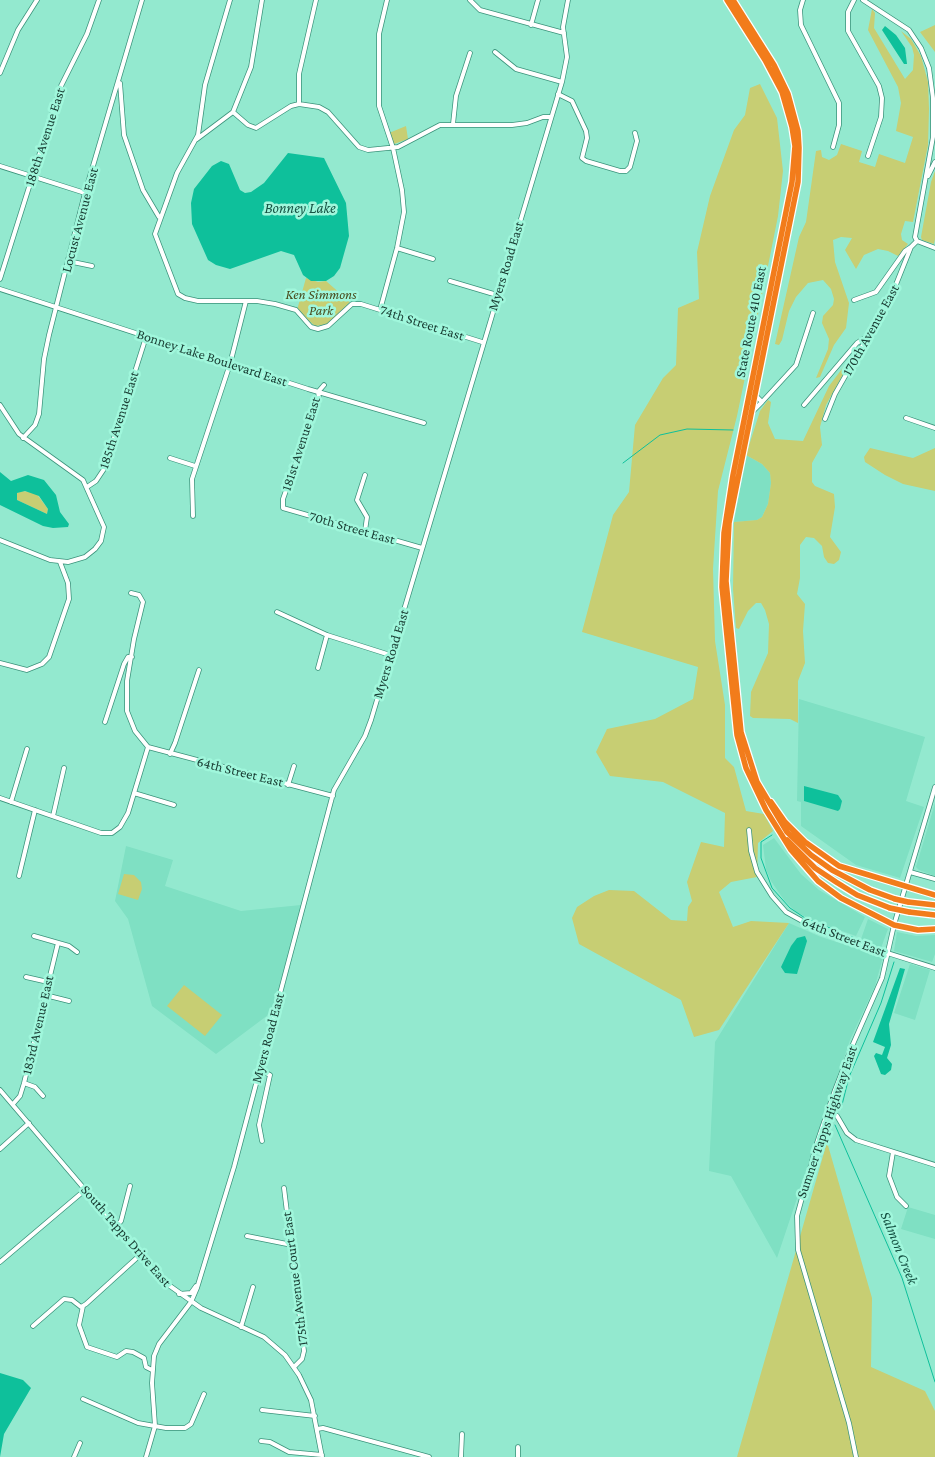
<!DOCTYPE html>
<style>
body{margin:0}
canvas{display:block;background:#93e9cf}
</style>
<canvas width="935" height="1457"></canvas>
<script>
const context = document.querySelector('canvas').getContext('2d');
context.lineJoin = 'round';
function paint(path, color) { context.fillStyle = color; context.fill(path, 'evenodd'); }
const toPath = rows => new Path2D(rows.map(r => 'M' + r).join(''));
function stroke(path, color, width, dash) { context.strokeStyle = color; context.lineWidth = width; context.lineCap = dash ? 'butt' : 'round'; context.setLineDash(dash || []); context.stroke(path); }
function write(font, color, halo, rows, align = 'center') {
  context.font = font + ' "Crimson Pro",serif'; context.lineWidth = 5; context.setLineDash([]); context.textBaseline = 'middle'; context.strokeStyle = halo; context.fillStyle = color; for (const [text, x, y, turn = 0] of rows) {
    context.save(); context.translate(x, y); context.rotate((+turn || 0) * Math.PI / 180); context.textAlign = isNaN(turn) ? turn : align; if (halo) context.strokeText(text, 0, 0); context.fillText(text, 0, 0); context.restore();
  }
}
paint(toPath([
 [746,455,762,464,770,473,771,483,768,504,762,517,757,520,734,522],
 [799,699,925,737,906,801,924,807,900,878,856,865,801,826,801,802,797,801],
 [935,803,935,876,919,870,916,867],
 [774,838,801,874,819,890,865,917,856,936,814,921,796,912,784,900,771,881,766,869,763,845],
 [126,846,173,860,165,886,241,911,301,905,272,1012,216,1054,152,1006,128,919,115,901],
 [868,919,888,929,881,948,860,942],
 [789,923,821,937,883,957,875,986,850,1040,777,1258,731,1176,709,1171,715,1042],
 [897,932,916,936,935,935,935,954,932,962,894,951],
 [910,964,930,970,915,1020,894,1013],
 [908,1207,935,1215,935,1239,901,1229]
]), '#7fe0c3');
paint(toPath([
 [872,9,875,13,874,28,905,79,913,70,914,55,912,47,901,31,911,39,921,56,928,82,929,109,928,145,913,222,905,221,901,234,902,240,908,244,898,256,888,251,878,249,864,255,856,269,845,250,852,238,841,237,833,240,835,262,849,303,846,328,834,345,820,377,816,378,828,349,829,339,822,323,823,316,833,305,834,299,831,289,823,280,808,283,796,297,789,311,782,340,779,345,775,344,799,237,806,222,816,151,821,150,822,157,829,160,837,155,841,144,862,151,859,162,875,167,879,154,905,163,913,137,896,131,901,103,898,87,868,30],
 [935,25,935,52,920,32],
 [760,84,777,118,783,171,778,216,769,261,737,416,718,491,713,569,715,641,725,705,725,758,734,767,746,811,764,814,773,831,758,843,757,877,731,882,719,892,733,927,751,921,789,923,719,1030,694,1037,681,1000,579,944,572,918,577,907,594,896,609,890,634,891,671,920,687,921,688,907,692,901,687,882,701,842,724,847,725,813,663,782,610,776,596,752,607,729,655,719,693,699,698,667,582,632,613,515,629,492,635,425,663,378,676,365,678,308,699,299,697,252,710,196,734,130,745,115,750,88],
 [406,126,408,139,394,144,389,133],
 [935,171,935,239,934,244,922,240,921,237,931,182],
 [306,278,318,282,326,281,350,302,328,324,315,326,297,310],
 [857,349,826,405,820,427,822,445,812,463,812,482,815,486,834,494,835,507,830,537,841,552,839,560,834,564,828,563,824,557,822,546,814,538,806,537,800,545,800,578,797,594,805,604,803,631,805,663,798,681,798,723,790,719,753,718,750,716,751,692,768,653,769,624,765,610,761,603,756,603,748,611,739,629,736,628,733,589,734,522,757,520,762,517,768,504,771,483,770,473,762,464,746,455,760,411,768,400,771,402,768,423,775,439,803,441,829,386],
 [870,448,913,458,935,448,935,491,903,484,885,475,865,462,864,457],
 [22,491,36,493,48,509,47,514,17,500,17,493],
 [124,874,134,875,141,882,142,889,138,900,118,894],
 [184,985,222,1015,205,1036,167,1006],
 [827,1142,872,1298,871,1367,925,1391,935,1411,935,1457,737,1457]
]), '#c7ce73');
paint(toPath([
 [885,26,896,35,905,48,907,64,904,64,882,30],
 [288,153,324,158,346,203,349,236,340,268,334,276,326,281,311,281,303,275,294,255,281,251,230,269,216,265,208,260,192,224,191,203,194,189,212,166,221,161,229,164,240,190,245,193,251,192,264,183],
 [0,472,11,481,28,475,44,480,56,495,60,512,69,524,68,527,53,528,43,526,0,505],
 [25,491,39,496,48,509,47,514,17,500,17,493],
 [804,786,838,795,842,801,840,809,838,811,804,801],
 [805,936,807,941,797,974,785,973,781,967,791,946,797,938],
 [900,968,905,969,889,1024,891,1045,887,1058,892,1064,891,1070,885,1075,881,1074,874,1056,876,1053,882,1055,885,1047,873,1042],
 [0,1373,23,1380,31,1388,4,1434,0,1457]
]), '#0ec09b');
stroke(toPath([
 [623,463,660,435,687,429,733,430],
 [772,835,761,842,761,858,772,888,790,908,805,918,860,940],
 [841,1109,849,1077,881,1003,894,962],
 [835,1125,902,1278,935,1382]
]), '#0ec09b', 1);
const minor = toPath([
 [230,0,205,85,198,135,177,173,155,234,178,294,185,298,198,301,257,301,275,304,296,310,311,327,318,329,328,326,352,304,361,304,482,342],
 [470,0,480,10,564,33],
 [803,0,800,10,801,25,839,103,839,125,833,147],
 [854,0,848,12,848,31,879,86,882,98,881,117,868,156],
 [863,0,909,30,921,48,929,68,933,98,933,137,915,237,917,241],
 [531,25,538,0],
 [495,52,516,69,562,82],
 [0,73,18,30,37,0],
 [120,83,124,135,143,190,159,217],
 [558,94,572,101,586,131,587,138,582,158,586,161,620,171,626,171,630,167,637,141,635,133],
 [299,104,299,74,316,0],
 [233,112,248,125,256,128,291,106,299,104,319,107,328,112,359,147,368,150,398,147,440,125,512,125,527,123,543,117,551,117],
 [233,112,251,67,262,0],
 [453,124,456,96,470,53],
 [197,139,233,112],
 [0,166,85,193],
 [928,176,935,162],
 [917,241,935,248],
 [397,248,433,259],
 [68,261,92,266],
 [0,279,61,86,87,34,99,0],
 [450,281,497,295],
 [0,289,308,389,424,423],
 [854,300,876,292,905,251,911,247],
 [380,310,397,248,404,212,402,190,393,148,379,106,379,34,387,0],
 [324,385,318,392,319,398,283,499,283,508,422,548],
 [762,402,796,365,813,313],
 [0,405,19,434,83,480,104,527,101,541,95,549,85,557,68,562,50,560,0,540],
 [804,405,857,343,868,336],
 [752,412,762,402,756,396],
 [906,418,935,428],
 [825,419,835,394,893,292,911,247,917,241],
 [23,438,35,425,39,414,44,359,49,335,85,193,142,0],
 [170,458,195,466],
 [365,475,357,500,367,517,365,531],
 [87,487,96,481,104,469,146,337],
 [193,516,192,479,230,364,246,301],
 [131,593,139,595,143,602,134,639,127,681,127,711,135,731,148,747,333,796],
 [277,612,327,635,390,655],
 [0,663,27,670,42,664,49,657,69,599,68,583,60,562],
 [318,668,327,635],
 [105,722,124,664,128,657,132,657],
 [170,754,175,743,199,670],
 [288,785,294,766],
 [134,793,174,805],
 [0,798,101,833,112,833,120,827,128,813,148,747],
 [11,802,27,749],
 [53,816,64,768],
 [749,830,751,851,757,872,772,896,786,912,824,933,935,968],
 [910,872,935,879],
 [19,876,35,810],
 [34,936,69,946,77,952],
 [26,977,48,982],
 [45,995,69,1001],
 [260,1070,270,1075,259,1125,262,1141],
 [24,1083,35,1087,43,1096],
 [0,1090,163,1281,201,1308,264,1337,285,1355,299,1375,311,1400,322,1457],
 [13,1104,20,1096,24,1083,58,943],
 [828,1110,837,1116,847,1133,856,1140,935,1165],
 [0,1149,29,1123],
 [893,1152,889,1176,897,1197,906,1206],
 [284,1188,304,1351,302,1359,294,1367],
 [116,1227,121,1221,130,1186],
 [247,1236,292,1245],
 [0,1262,85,1190],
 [179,1294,191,1293,196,1286],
 [83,1306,79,1325,87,1347,117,1357,126,1351,133,1352,144,1358,146,1367,152,1370],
 [33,1326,64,1299,72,1300,81,1307,86,1304,140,1255],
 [241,1327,253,1287],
 [83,1399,138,1423,166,1428,185,1428,191,1424,204,1394],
 [262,1410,315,1416],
 [317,1429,323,1428,429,1457],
 [261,1441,270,1442,289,1452,322,1455],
 [74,1457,80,1443],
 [146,1457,155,1426,152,1383,154,1356,159,1344,191,1302,197,1288,234,1167,334,790,365,736,371,720,562,82,567,57,563,27,568,0],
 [461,1457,462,1434],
 [518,1457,518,1447],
 [856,1457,849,1423,798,1250,797,1216,817,1143,835,1090,853,1044,882,978,894,925,935,787]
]);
const highway = toPath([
 [727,0,765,60,782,92,792,127,795,146,792,182,733,475,724,533,722,587,737,735,746,768,766,810,791,850,818,881,841,898,894,925,918,930,935,929],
 [733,0,774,65,788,94,798,131,799,148,798,182,729,523,726,581,741,732,757,782,787,832,811,855,832,870,870,890,895,899],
 [771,802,785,822,805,842,839,866,935,895],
 [787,840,815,868,836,882,857,895,890,908],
 [908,902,935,905],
 [909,912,935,915]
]);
stroke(minor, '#3b937b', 5.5);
stroke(highway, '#fff', 8);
stroke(minor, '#fff', 4);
stroke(highway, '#f27c1b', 5.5);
const highwayBridge = toPath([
 [895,899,908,902],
 [890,908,909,912]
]);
stroke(highwayBridge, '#fff', 8, []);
stroke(highwayBridge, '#f27c1b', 5.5);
write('14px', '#183c32', '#a0f7dc', [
 ["188th Avenue East",45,137,-72],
 ["Locust Avenue East",80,220,-75],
 ["Myers Road East",506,266,-73],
 ["State Route 410 East",751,322,-79],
 ["74th Street East",422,323,18],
 ["170th Avenue East",871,330,-61],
 ["Bonney Lake Boulevard East",212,358,18],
 ["185th Avenue East",119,420,-72],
 ["181st Avenue East",301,444,-72],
 ["70th Street East",352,528,16],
 ["Myers Road East",391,654,-73],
 ["64th Street East",240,772,14],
 ["64th Street East",844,937,21],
 ["183rd Avenue East",38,1025,-77],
 ["Myers Road East",268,1038,-75],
 ["Sumner Tapps Highway East",827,1122,-71],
 ["South Tapps Drive East",126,1236,49],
 ["175th Avenue Court East",295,1279,-97]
]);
write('italic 14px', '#494c1e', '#a0f7dc', [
 ["Ken Simmons",321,295],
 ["Park",321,311]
]);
write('italic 15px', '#155243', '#a0f7dc', [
 ["Bonney Lake",300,208],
 ["Salmon Creek",899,1248,68]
]);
</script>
